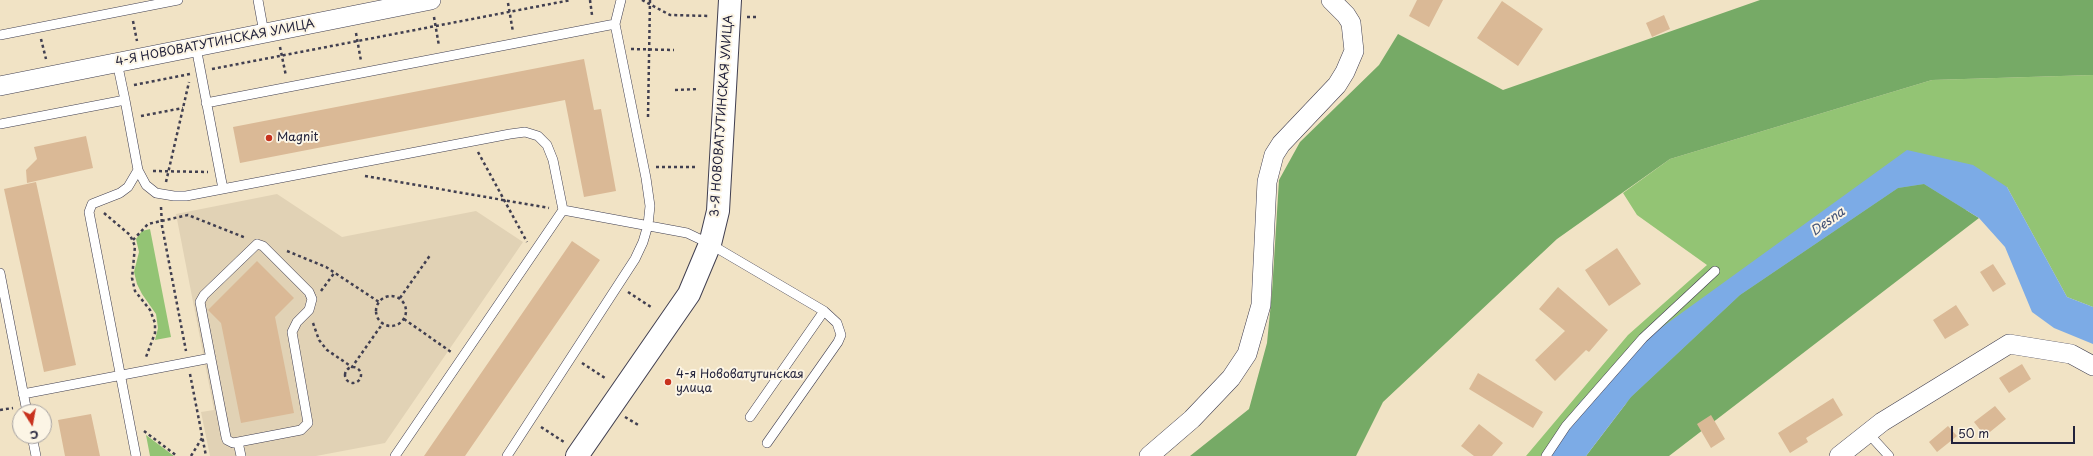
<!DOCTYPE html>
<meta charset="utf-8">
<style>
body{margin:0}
#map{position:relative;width:2093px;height:456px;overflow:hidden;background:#f1e3c5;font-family:"Playpen Sans",sans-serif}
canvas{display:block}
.north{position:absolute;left:12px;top:404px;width:40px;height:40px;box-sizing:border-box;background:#fcf5e5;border:1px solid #a5a1a1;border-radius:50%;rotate:169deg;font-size:11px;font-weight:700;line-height:16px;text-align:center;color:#22223b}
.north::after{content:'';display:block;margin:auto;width:14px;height:18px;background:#c8321e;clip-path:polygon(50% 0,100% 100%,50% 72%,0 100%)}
.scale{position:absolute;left:1951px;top:426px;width:124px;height:18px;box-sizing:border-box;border:2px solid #22223b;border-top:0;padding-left:5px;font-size:12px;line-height:14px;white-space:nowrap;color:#22223b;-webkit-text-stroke:3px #fcf5e5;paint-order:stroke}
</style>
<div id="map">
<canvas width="2093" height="456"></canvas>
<div class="north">С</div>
<div class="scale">50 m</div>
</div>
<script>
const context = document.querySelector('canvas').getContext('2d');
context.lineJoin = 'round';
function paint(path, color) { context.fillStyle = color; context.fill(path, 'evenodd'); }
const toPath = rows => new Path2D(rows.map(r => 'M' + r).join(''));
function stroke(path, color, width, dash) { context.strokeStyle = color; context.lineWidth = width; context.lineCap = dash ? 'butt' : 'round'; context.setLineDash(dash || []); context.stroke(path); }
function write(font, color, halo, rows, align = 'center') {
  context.font = font + ' "Playpen Sans",sans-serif'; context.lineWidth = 4; context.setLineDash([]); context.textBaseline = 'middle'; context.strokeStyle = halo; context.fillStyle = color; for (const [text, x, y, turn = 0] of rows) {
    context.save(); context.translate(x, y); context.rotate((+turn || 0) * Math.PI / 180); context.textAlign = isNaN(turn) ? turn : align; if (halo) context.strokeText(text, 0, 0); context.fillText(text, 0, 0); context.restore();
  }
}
paint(toPath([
 [277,194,342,237,476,211,523,242,385,443,316,456,210,456,201,412,214,410,176,214]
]), '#e1d2b5');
paint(toPath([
 [2093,75,2093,307,2067,297,2007,187,1556,443,1552,456,1526,456,1628,335,1707,265,1637,215,1623,193,1670,159,1932,80],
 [150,229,171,337,155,340,158,328,156,314,142,294,137,284,134,272,139,252,136,239,142,231],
 [146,435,174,456,150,456]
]), '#93c474');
paint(toPath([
 [1760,0,2093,0,2093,75,1932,80,1670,159,1557,239,1383,402,1356,456,1190,456,1249,409,1267,343,1272,292,1279,180,1300,142,1379,65,1398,34,1503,90],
 [1924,184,1979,218,1669,456,1586,456,1631,397,1740,295,1898,188]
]), '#76aa66');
paint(toPath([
 [1907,150,1973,165,2007,187,2067,297,2093,307,2093,344,2054,328,2032,312,2005,247,1979,218,1924,184,1898,188,1740,295,1631,397,1586,456,1552,456,1556,443,1579,403,1658,330]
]), '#7cabe6');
paint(toPath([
 [1417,0,1443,0,1429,27,1409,16],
 [1502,1,1543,29,1518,66,1477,38],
 [1664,15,1670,29,1652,37,1646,23],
 [584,59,594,110,601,109,616,191,584,197,565,100,240,163,233,127],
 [86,136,93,168,27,183,26,170,37,159,34,147],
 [36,182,76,365,44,372,4,189],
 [572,241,600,260,587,279,465,456,424,456],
 [1617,248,1641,284,1609,306,1585,270],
 [257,261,294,298,275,317,294,413,241,423,221,323,208,310],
 [1993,264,2006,284,1993,292,1980,272],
 [1558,287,1608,330,1589,352,1586,350,1555,381,1535,360,1565,331,1539,309],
 [1956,305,1969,325,1945,339,1933,320],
 [2022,364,2031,379,2009,393,1999,378],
 [1478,373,1543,412,1533,428,1469,389],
 [1833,398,1843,415,1806,438,1808,442,1790,453,1778,433],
 [1995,406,2006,419,1985,436,1974,422],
 [91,414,100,456,65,456,58,420],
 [1711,415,1725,439,1711,448,1697,424],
 [1479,424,1503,443,1492,456,1474,456,1461,446],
 [1948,426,1957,436,1937,452,1929,442]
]), '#dab996');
const service = toPath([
 [258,0,264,33],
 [615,24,621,0],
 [0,35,178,0],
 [196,47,223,189],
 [117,62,125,100],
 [206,103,615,24,646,178,650,206,648,225,643,242,635,259,507,456],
 [0,124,125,100,138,170],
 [563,210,687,233,710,244,824,311,837,323,841,335,838,342,767,443],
 [257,244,263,246,309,292,312,299,309,310,297,322,292,332,308,423,301,430,233,443,227,440,226,437,200,302,204,295,257,244],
 [0,273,27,412],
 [23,394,211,358],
 [750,417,824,311],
 [1868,433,1889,456],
 [32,436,36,456],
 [238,442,241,456],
 [136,456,89,212,92,204,120,193,128,187,138,170,146,185,156,193,174,196,186,196,510,134,525,132,538,136,547,145,553,160,563,210,395,456],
 [1546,456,1566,426,1643,338,1715,271]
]);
const minor = toPath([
 [0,86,431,0],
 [1149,456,1192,419,1231,378,1247,354,1261,305,1267,182,1274,155,1281,144,1337,85,1345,72,1354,51,1351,23,1346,15,1331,0],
 [1839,456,1882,422,2009,344,2071,354,2093,366]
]);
const tertiary = toPath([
 [577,456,689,294,710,244,718,211,730,0]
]);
stroke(service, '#413f50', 10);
stroke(minor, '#413f50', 20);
stroke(tertiary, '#413f50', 24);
stroke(toPath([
 [590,0,592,15],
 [642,0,670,15,710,16],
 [508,3,513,32],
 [434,17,439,46],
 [747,17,757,17],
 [133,21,137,41],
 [356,33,361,61],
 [41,39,46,59],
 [280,47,286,76],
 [631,49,674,50],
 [212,69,571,0],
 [134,85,190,74],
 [675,90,699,89],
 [141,116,183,108],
 [648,117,650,0],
 [478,152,527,242],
 [656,167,697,167],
 [153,171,208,172],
 [365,176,549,208],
 [166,182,189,82],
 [161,207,162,226,186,351],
 [104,213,130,235,135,246,132,278,135,291,150,310,155,323,155,333,146,357],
 [133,240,148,224,188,215,246,238],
 [287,251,326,267,379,302],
 [321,291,335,272],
 [628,292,651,307],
 '376 311a15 15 0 1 1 30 0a15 15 0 1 1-30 0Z',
 [400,298,431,254],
 [404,319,451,352],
 [313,323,319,340,327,350,352,367,383,323],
 [582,363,605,378],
 '345 375a8 8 0 1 1 16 0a8 8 0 1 1-16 0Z',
 [190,374,206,456],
 [0,410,13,408],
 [625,417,640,426],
 [541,427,564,442],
 [144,431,177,456],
 [191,456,202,438]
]), '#413f50', 2.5, [3, 3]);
stroke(service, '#fff', 9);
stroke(minor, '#fff', 19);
stroke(tertiary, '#fff', 22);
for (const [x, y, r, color] of [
 [269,138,4,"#c8321e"],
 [668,382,4,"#c8321e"]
]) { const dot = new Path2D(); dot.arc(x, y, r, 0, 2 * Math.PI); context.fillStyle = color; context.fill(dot); stroke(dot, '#fcf5e5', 1.5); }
write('12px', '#22223b', '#fcf5e5', [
 ["4-Я НОВОВАТУТИНСКАЯ УЛИЦА",215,43,-11],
 ["3-Я НОВОВАТУТИНСКАЯ УЛИЦА",722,116,-86]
]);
write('12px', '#22223b', '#fcf5e5', [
 ["Magnit",277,138],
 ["4-я Нововатутинская",676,375],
 ["улица",676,389]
], 'left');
write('italic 13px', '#425277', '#fcf5e5', [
 ["Desna",1828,222,-35]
]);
</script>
